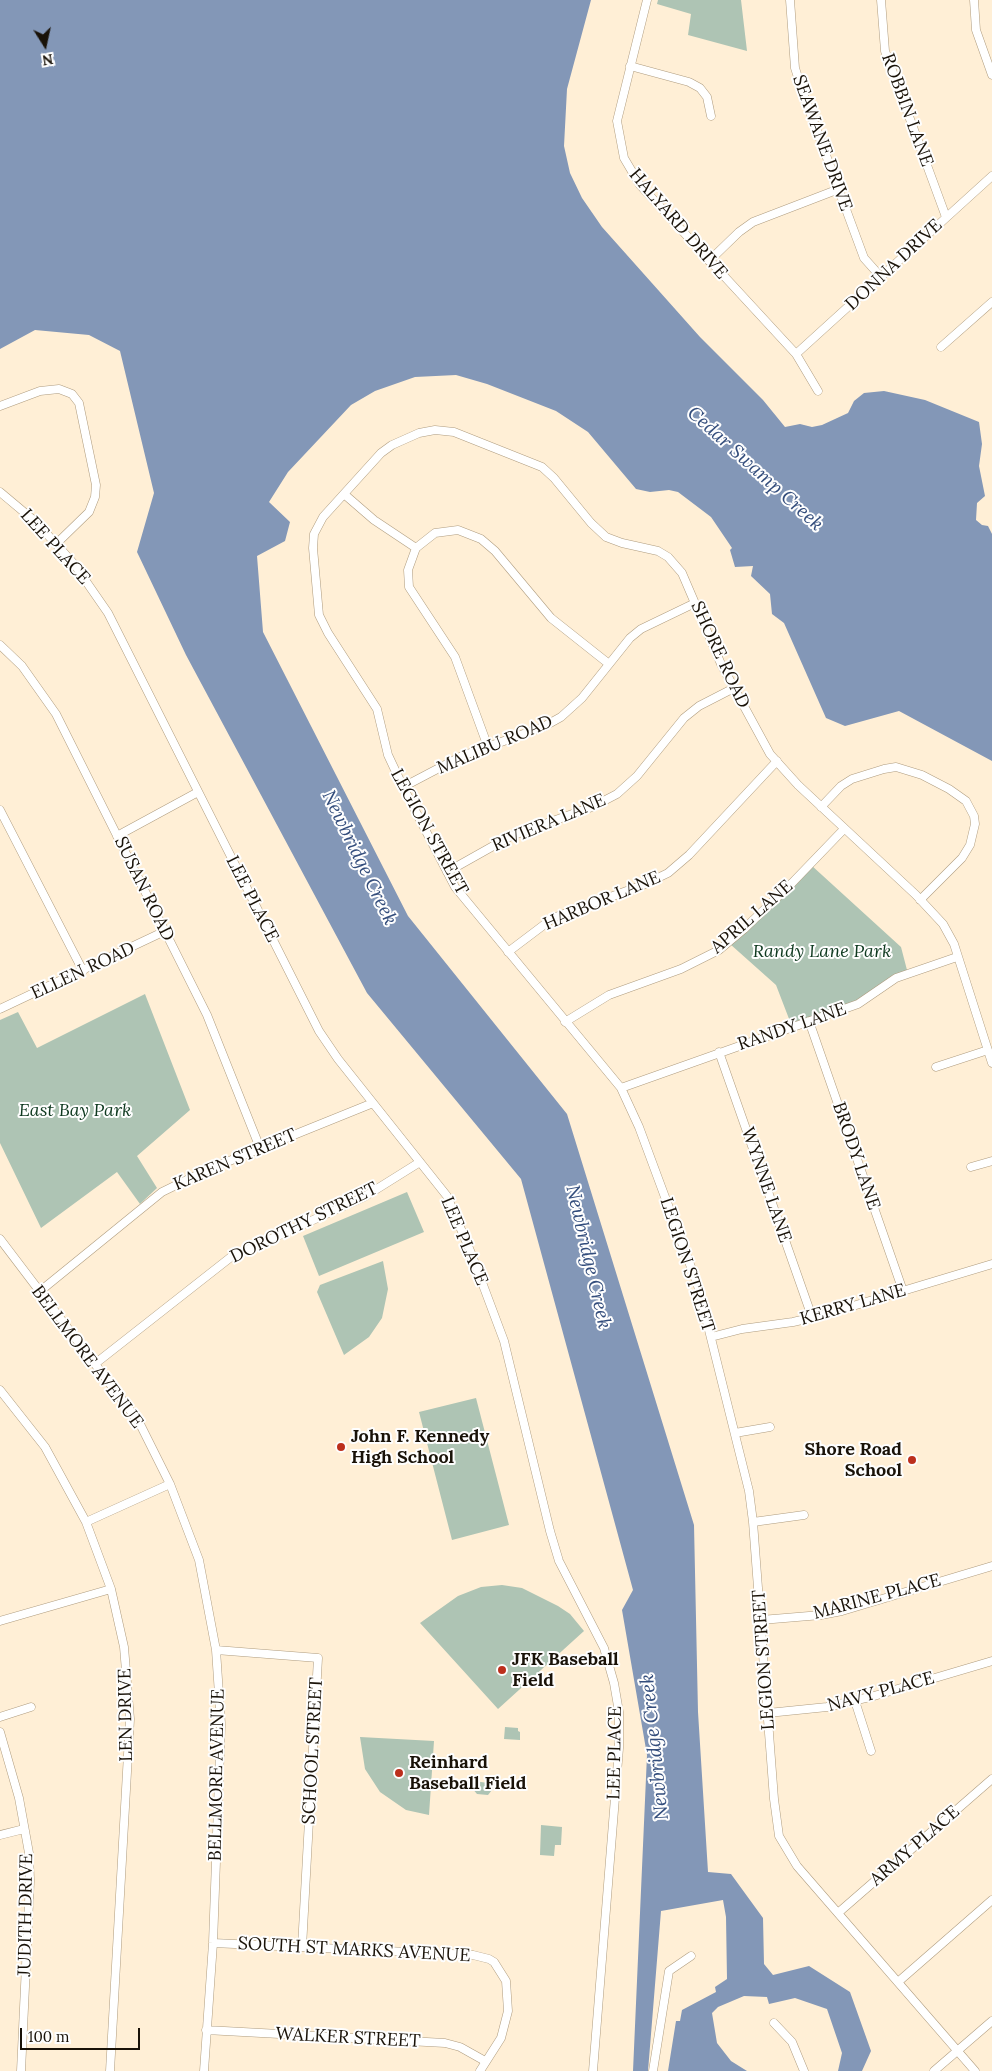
<!DOCTYPE html>
<style>
body{margin:0}
#map{position:relative;width:992px;height:2071px;overflow:hidden;background:#ffefd6;font-family:Lora,serif}
canvas{display:block}
.north{position:absolute;left:20px;top:20px;width:50px;height:50px;-webkit-text-stroke:4px #fefefe;paint-order:stroke;rotate:170deg;font-size:14px;font-weight:700;line-height:20px;text-align:center;color:#191208}
.north::after{content:'';display:block;margin:auto;width:18px;height:22px;background:#191208;clip-path:polygon(50% 0,100% 100%,50% 72%,0 100%)}
.scale{position:absolute;left:20px;top:2028px;width:120px;height:22px;box-sizing:border-box;border:2px solid #191208;border-top:0;padding-left:6px;font-size:15px;line-height:18px;white-space:nowrap;color:#191208;-webkit-text-stroke:4px #fefefe;paint-order:stroke}
</style>
<div id="map">
<canvas width="992" height="2071"></canvas>
<div class="north">N</div>
<div class="scale">100 m</div>
</div>
<script>
const context = document.querySelector('canvas').getContext('2d');
context.lineJoin = 'round';
function paint(path, color) { context.fillStyle = color; context.fill(path, 'evenodd'); }
const toPath = rows => new Path2D(rows.map(r => 'M' + r).join(''));
function stroke(path, color, width, dash) { context.strokeStyle = color; context.lineWidth = width; context.lineCap = dash ? 'butt' : 'round'; context.setLineDash(dash || []); context.stroke(path); }
function write(font, color, halo, rows, align = 'center') {
  context.font = font + ' Lora,serif'; context.lineWidth = 4; context.setLineDash([]); context.textBaseline = 'middle'; context.strokeStyle = halo; context.fillStyle = color; for (const [text, x, y, turn = 0] of rows) {
    context.save(); context.translate(x, y); context.rotate((+turn || 0) * Math.PI / 180); context.textAlign = isNaN(turn) ? turn : align; if (halo) context.strokeText(text, 0, 0); context.fillText(text, 0, 0); context.restore();
  }
}
paint(toPath([
 [658,0,741,0,747,51,688,35,691,14,657,4],
 [811,865,901,947,907,970,894,976,856,1003,791,1024,776,985,730,944],
 [145,994,190,1110,137,1156,157,1188,140,1204,117,1172,41,1228,0,1143,0,1020,18,1012,37,1048],
 [407,1192,424,1232,319,1276,303,1236],
 [383,1261,388,1289,382,1318,369,1337,344,1355,317,1292,320,1285],
 [476,1398,509,1525,452,1540,419,1412],
 [502,1585,522,1588,558,1606,570,1614,584,1631,498,1709,420,1623,458,1596,481,1587],
 [505,1727,518,1728,518,1731,520,1732,520,1740,504,1739],
 [360,1737,434,1741,429,1815,406,1810,380,1792,365,1769],
 [474,1781,488,1783,493,1787,492,1790,488,1795,477,1794,471,1787],
 [541,1825,562,1827,561,1845,555,1845,554,1856,540,1855]
]), '#aec4b4');
paint(toPath([
 [0,0,591,0,567,89,564,146,570,173,582,198,602,227,700,337,763,400,785,427,800,424,812,427,822,425,848,413,854,401,864,393,884,391,925,400,979,422,982,444,979,466,985,496,977,503,976,520,982,525,988,526,992,534,992,761,899,711,845,726,826,718,784,623,772,614,770,594,751,576,753,566,735,567,730,550,732,548,711,517,678,492,669,490,650,492,636,489,588,432,556,411,487,384,456,375,415,377,375,391,351,405,288,472,269,502,290,522,285,541,257,556,263,632,408,916,567,1114,694,1525,698,1712,708,1872,731,1874,763,1918,764,1964,773,1975,809,1966,850,1992,871,2051,862,2071,838,2071,842,2053,827,2009,795,1998,769,2004,767,1997,744,1996,718,2007,712,2013,717,2043,731,2061,747,2071,668,2071,676,2021,680,2021,682,2010,716,1992,715,1987,727,1979,726,1917,723,1900,661,1911,648,2071,633,2071,647,1755,622,1610,633,1590,521,1179,367,993,186,655,137,552,154,493,120,351,89,335,35,330,0,349]
]), '#8397b7');
const street = toPath([
 [647,0,617,121,624,158,640,185,796,354,818,391],
 [790,0,795,68,803,93,864,258,881,277],
 [881,0,885,51,946,217],
 [974,0,976,30,992,75],
 [630,66,689,82,700,88,707,97,711,116],
 [709,261,739,232,753,222,839,189],
 [941,347,992,302],
 [796,354,992,176],
 [0,406,40,391,59,389,72,394,79,403,96,485,95,497,89,512,56,544],
 [0,492,37,523,74,564,108,613,319,1031,338,1059,447,1196,471,1253,504,1341,550,1531,559,1561,604,1648,614,1683,619,1712,619,1748,593,2071],
 [344,494,374,520,416,548],
 [0,645,22,666,56,714,207,1015,260,1148],
 [488,747,455,657,409,587,408,570,416,548,435,533,458,530,481,539,495,551,551,618,609,664],
 [403,787,462,756,543,727,561,717,582,698,630,638,641,629,695,603],
 [821,807,841,786,852,779,884,769,896,767,922,775,949,789,966,801,974,816,975,824,970,845,962,858,920,900],
 [0,810,83,971],
 [117,836,198,792],
 [447,872,511,836,592,807,617,794,637,776,684,718,699,706,734,688],
 [508,952,553,918,643,885,668,873,689,855,777,761],
 [0,1009,165,931],
 [809,1021,903,1291],
 [565,1022,609,995,681,969,719,950,744,929,792,883,844,829],
 [719,1052,812,1317],
 [936,1067,988,1050],
 [621,1088,858,1004,896,978,957,957],
 [971,1167,992,1161],
 [0,1239,139,1422,170,1484,199,1560,216,1650,221,1724,213,1943,204,2071],
 [39,1292,162,1192,207,1170,373,1103],
 [711,1337,742,1329,793,1322,823,1315,992,1264],
 [96,1363,231,1257,364,1197,420,1162],
 [0,1390,45,1447,86,1522,111,1589,124,1647,130,1719,110,2071],
 [735,1433,770,1427],
 [86,1522,170,1484],
 [753,1522,804,1515],
 [761,1620,821,1615,842,1611,992,1566],
 [0,1621,111,1589],
 [216,1650,318,1658,302,1947],
 [855,1701,871,1751],
 [768,1713,827,1707,874,1696,992,1661],
 [0,1717,31,1707],
 [0,1732,19,1798,29,1853,30,1881,21,2071],
 [0,1835,24,1829],
 [838,1913,992,1779],
 [213,1943,473,1955,489,1959,494,1962,506,1981,508,2011,501,2038,480,2071],
 [898,1982,992,1900],
 [774,2023,792,2042,804,2071],
 [206,2030,445,2043,460,2047,485,2061],
 [653,2071,669,1971,691,1956],
 [934,2071,992,2021],
 [975,2071,797,1866,779,1836,774,1799,753,1522,749,1491,698,1286,639,1127,621,1088,455,887,403,787,388,755,377,709,328,633,319,615,313,548,314,534,323,517,381,453,392,445,419,433,435,430,454,432,542,467,554,478,591,523,606,537,622,543,658,551,668,557,682,573,721,664,770,754,798,785,916,895,943,924,954,944,992,1063]
]);
stroke(street, '#af9c7f', 9);
stroke(street, '#fff', 8);
for (const [x, y, r, color] of [
 [341,1447,5,"#bc2f1c"],
 [912,1460,5,"#bc2f1c"],
 [502,1670,5,"#bc2f1c"],
 [399,1773,5,"#bc2f1c"]
]) { const dot = new Path2D(); dot.arc(x, y, r, 0, 2 * Math.PI); context.fillStyle = color; context.fill(dot); stroke(dot, '#fefefe', 2); }
write('18px', '#191208', '#fefefe', [
 ["ROBBIN LANE",907,110,70],
 ["SEAWANE DRIVE",822,143,70],
 ["HALYARD DRIVE",678,224,49],
 ["DONNA DRIVE",894,265,-43],
 ["LEE PLACE",55,547,48],
 ["SHORE ROAD",720,655,65],
 ["MALIBU ROAD",495,745,-23],
 ["RIVIERA LANE",549,823,-23],
 ["LEGION STREET",429,832,61],
 ["SUSAN ROAD",144,889,64],
 ["LEE PLACE",252,899,63],
 ["HARBOR LANE",602,901,-23],
 ["APRIL LANE",752,917,-41],
 ["ELLEN ROAD",83,971,-25],
 ["RANDY LANE",792,1027,-19],
 ["BRODY LANE",856,1156,71],
 ["KAREN STREET",235,1160,-23],
 ["WYNNE LANE",766,1185,71],
 ["DOROTHY STREET",304,1223,-26],
 ["LEE PLACE",464,1241,67],
 ["LEGION STREET",687,1265,72],
 ["KERRY LANE",853,1305,-16],
 ["BELLMORE AVENUE",87,1357,53],
 ["MARINE PLACE",877,1597,-15],
 ["LEGION STREET",764,1660,-94],
 ["NAVY PLACE",881,1692,-15],
 ["LEN DRIVE",126,1715,-91],
 ["SCHOOL STREET",313,1751,-87],
 ["LEE PLACE",615,1753,-89],
 ["BELLMORE AVENUE",217,1775,-89],
 ["ARMY PLACE",915,1846,-41],
 ["JUDITH DRIVE",26,1915,-89],
 ["SOUTH ST MARKS AVENUE",354,1950,3],
 ["WALKER STREET",348,2038,3]
]);
write('italic 18px', '#0e391f', '#fefefe', [
 ["Randy Lane Park",822,952],
 ["East Bay Park",75,1111]
]);
write('bold 18px', '#191208', '#fefefe', [
 ["John F. Kennedy",351,1437],
 ["High School",351,1458],
 ["Shore Road",902,1450,"right"],
 ["School",902,1471,"right"],
 ["JFK Baseball",512,1660],
 ["Field",512,1681],
 ["Reinhard",409,1763],
 ["Baseball Field",409,1784]
], 'left');
write('italic 19px', '#334d7c', '#fefefe', [
 ["Cedar Swamp Creek",755,469,42],
 ["Newbridge Creek",359,858,64],
 ["Newbridge Creek",588,1257,77],
 ["Newbridge Creek",655,1747,-96]
]);
</script>
